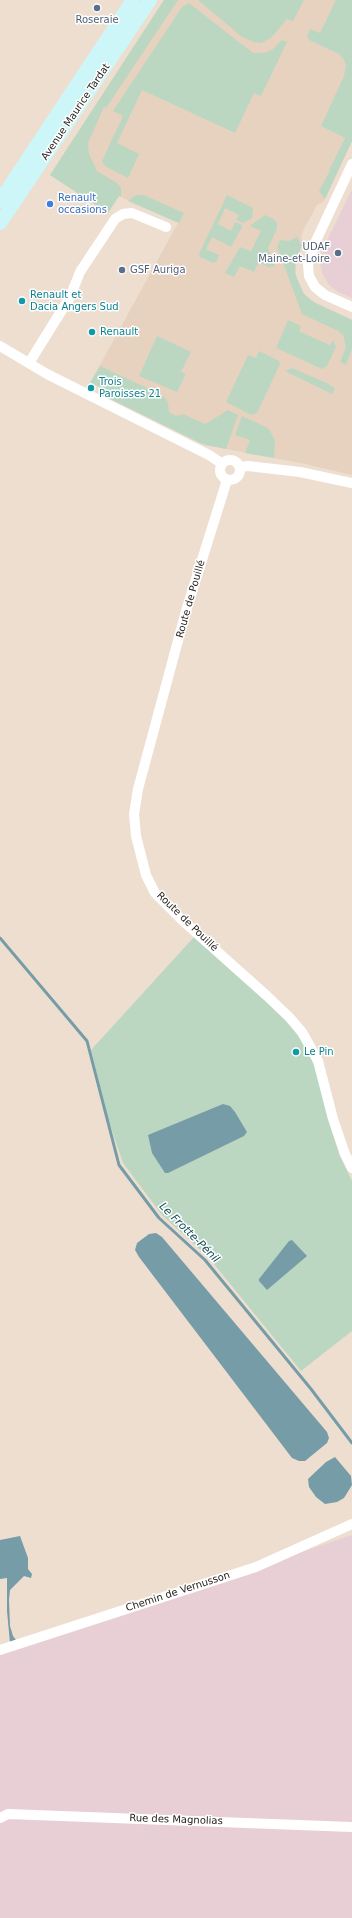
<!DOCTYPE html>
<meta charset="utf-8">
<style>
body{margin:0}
canvas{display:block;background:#edded0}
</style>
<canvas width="352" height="1918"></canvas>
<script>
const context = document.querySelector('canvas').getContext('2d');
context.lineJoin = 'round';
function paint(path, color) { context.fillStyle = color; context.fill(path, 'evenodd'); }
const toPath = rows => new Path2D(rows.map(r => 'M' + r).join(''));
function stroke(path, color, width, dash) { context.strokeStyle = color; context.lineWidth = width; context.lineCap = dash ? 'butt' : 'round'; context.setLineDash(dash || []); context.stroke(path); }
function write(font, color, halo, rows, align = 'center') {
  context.font = font + ' "DejaVu Sans",sans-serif'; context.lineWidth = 3; context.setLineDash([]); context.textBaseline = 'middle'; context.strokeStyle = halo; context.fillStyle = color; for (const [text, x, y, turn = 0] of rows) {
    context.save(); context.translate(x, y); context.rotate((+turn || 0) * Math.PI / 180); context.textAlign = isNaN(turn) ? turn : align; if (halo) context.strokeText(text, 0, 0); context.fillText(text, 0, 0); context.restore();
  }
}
paint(toPath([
 [352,189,352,298,338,292,329,285,323,275,320,263,322,251],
 [352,1535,352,1918,0,1918,0,1653]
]), '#e8cfd6');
paint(toPath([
 [164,0,352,0,352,141,325,199,323,202,317,205,304,229,301,237,303,243,299,252,295,267,297,281,304,294,309,299,352,320,352,475,305,464,205,445,98,393,100,387,90,383,178,223,119,196,108,213,50,175]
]), '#e7d2bf');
paint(toPath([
 [164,0,178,0,106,108,104,107,88,143,89,154,97,171,117,183,121,188,121,197,119,196,108,213,50,175],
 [198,0,304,0,293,21,287,19,271,38,261,43,253,42,241,36],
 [336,0,352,0,352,141,325,199,319,191,329,172,331,171,329,170,345,138,321,126,344,76,346,65,343,58,339,54,309,40,309,38,308,39,307,36,310,29,320,33],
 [189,3,253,53,265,53,273,49,282,40,287,42,261,96,254,93,235,133,142,90,117,143,139,154,128,178,105,166,102,161,123,116,113,111,182,7],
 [136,195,144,195,184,213,179,223,128,201],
 [227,195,253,208,252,218,243,223,236,220,239,215,225,208,218,224,231,231,235,222,242,225,242,227,231,247,212,237,206,249,219,255,217,261,213,263,200,257,199,254],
 [265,215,274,219,277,223,277,229,268,248,275,267,271,266,270,268,259,262,254,272,240,266,234,277,225,273,240,247,251,251,261,231,250,226],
 [297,237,302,246,296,259,295,274,304,294,315,303,352,320,352,349,346,365,340,362,346,347,343,335,338,331,302,314,277,247,280,240,289,241],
 [288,320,301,326,299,331,314,338,330,345,333,340,334,342,336,347,327,366,322,369,276,348],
 [157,336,191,352,181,372,186,374,177,392,139,376],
 [259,351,279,361,280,364,257,413,251,415,226,402,248,355,256,358],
 [100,366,162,395,168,402,169,412,176,416,183,414,205,424,228,410,238,415,226,449,202,444,98,393,100,387,90,383],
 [292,368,329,384,329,385,335,388,332,394,285,371],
 [242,416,268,428,275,440,274,458,245,453,250,440,235,435],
 [194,937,283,1016,307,1048,318,1075,328,1118,339,1154,352,1181,352,1331,301,1371,209,1258,162,1215,123,1163,108,1119,91,1050]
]), '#bcd7c1');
paint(toPath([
 [223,1104,230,1106,235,1112,247,1132,244,1136,168,1173,165,1173,152,1153,148,1135],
 [156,1233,162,1237,327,1432,329,1438,327,1443,305,1461,299,1461,292,1458,139,1257,135,1250,137,1243,149,1234],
 [292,1240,307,1256,267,1290,259,1281,259,1279,289,1241],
 [335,1457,351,1476,352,1485,344,1498,337,1502,325,1504,316,1497,309,1487,308,1479,326,1462],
 [20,1536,28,1558,28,1569,32,1574,31,1578,24,1576,10,1590,9,1600,10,1626,13,1636,16,1640,10,1643,7,1611,7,1578,0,1579,0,1540]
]), '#769da7');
stroke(toPath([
 [0,938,87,1041,119,1165,159,1218,205,1260,311,1389,352,1443]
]), '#769da7', 3);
stroke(toPath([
 [352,164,315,243,308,264,309,276,315,287,325,295,352,307],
 [0,346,47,374,209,455,221,463],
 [29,363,70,297,80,272,115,219,123,214,132,213,166,227],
 '220 470a10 10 0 1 1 20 0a10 10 0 1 1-20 0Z',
 [240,467,248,466,300,472,352,483],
 [227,480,186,611,138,789,134,814,136,836,146,875,155,893,182,920,267,996,289,1017,302,1032,318,1061,333,1119,345,1154,352,1168],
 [0,1650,256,1567,352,1524],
 [0,1818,8,1814,352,1827]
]), '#fff', 10);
stroke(toPath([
 [0,201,133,0],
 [0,223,150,0]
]), '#cdf6f9', 14);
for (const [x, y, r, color] of [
 [97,8,4,"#5c6f8a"],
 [50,204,4,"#3f7fe0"],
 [338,253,4,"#5c6f8a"],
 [122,270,4,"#5c6f8a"],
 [22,301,4,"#0f9aa8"],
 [92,332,4,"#0f9aa8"],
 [91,388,4,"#0f9aa8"],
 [296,1052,4,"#0f9aa8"]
]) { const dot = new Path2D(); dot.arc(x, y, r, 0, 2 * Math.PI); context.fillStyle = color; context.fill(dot); stroke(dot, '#fff', 1.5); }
write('10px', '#4e5e75', '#fff', [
 ["Roseraie",97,20],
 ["UDAF",330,247,"right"],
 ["Maine-et-Loire",330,259,"right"],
 ["GSF Auriga",130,270,"left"]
]);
write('10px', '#27221d', '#fff', [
 ["Avenue Maurice Tardat",76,112,-56],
 ["Route de Pouillé",191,599,-74],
 ["Route de Pouillé",187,922,44],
 ["Chemin de Vernusson",178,1592,-18],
 ["Rue des Magnolias",176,1820,2]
]);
write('10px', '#366cbe', '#fff', [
 ["Renault",58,198],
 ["occasions",58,210]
], 'left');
write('10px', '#0d838f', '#fff', [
 ["Renault et",30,295],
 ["Dacia Angers Sud",30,307],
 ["Renault",100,332],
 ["Trois",99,382],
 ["Paroisses 21",99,394],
 ["Le Pin",304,1052]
], 'left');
write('italic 11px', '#154e5a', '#fff', [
 ["Le Frotte-Pénil",189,1233,45]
]);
</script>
